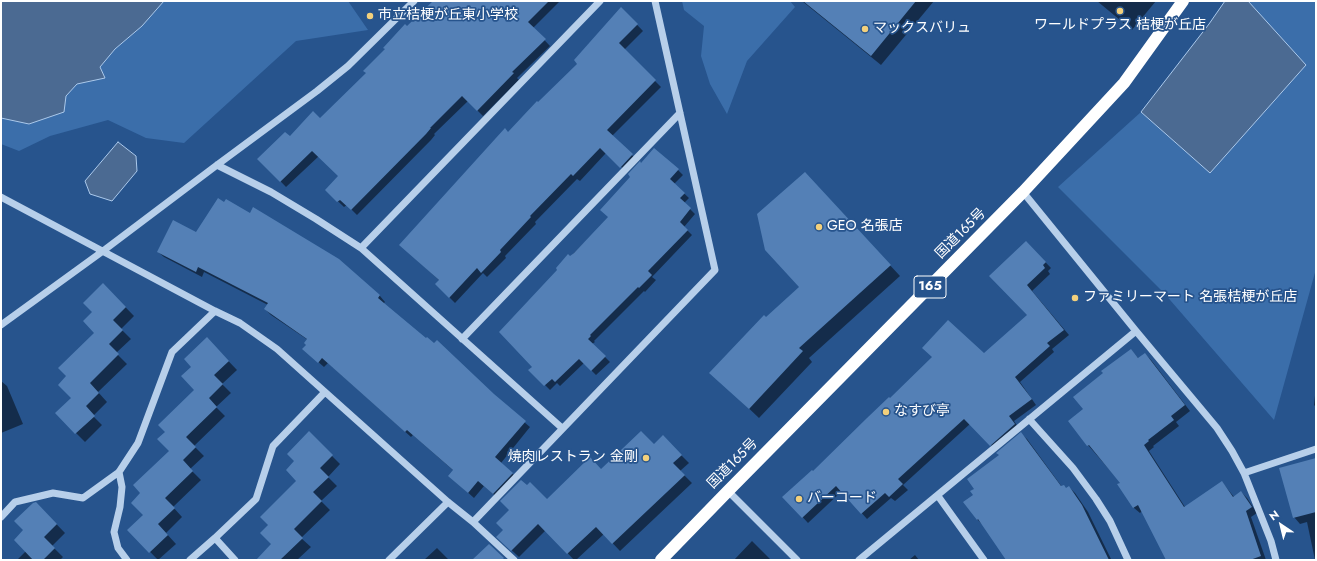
<!DOCTYPE html>
<meta charset="utf-8">
<style>
body{margin:0}
#map{position:relative;width:1317px;height:561px;overflow:hidden;background:#27548d;font-family:Jost,sans-serif}
canvas{display:block}
.frame{position:absolute;inset:0;border:2px solid #fff;pointer-events:none}
.north{position:absolute;left:1261px;top:505px;width:40px;height:40px;-webkit-text-stroke:3px #27548d;paint-order:stroke;rotate:325deg;font-size:11px;font-weight:700;line-height:16px;text-align:center;color:#fff}
.north::after{content:'';display:block;margin:auto;width:14px;height:18px;background:#fff;clip-path:polygon(50% 0,100% 100%,50% 72%,0 100%)}
</style>
<div id="map">
<canvas width="1317" height="561"></canvas>
<div class="frame"></div>
<div class="north">N</div>
</div>
<script>
const context = document.querySelector('canvas').getContext('2d');
context.lineJoin = 'round';
function paint(path, color) { context.fillStyle = color; context.fill(path, 'evenodd'); }
const toPath = rows => new Path2D(rows.map(r => 'M' + r).join(''));
function stroke(path, color, width, dash) { context.strokeStyle = color; context.lineWidth = width; context.lineCap = dash ? 'butt' : 'round'; context.setLineDash(dash || []); context.stroke(path); }
function write(font, color, halo, rows, align = 'center') {
  context.font = font + ' Jost,"Noto Sans JP",sans-serif'; context.lineWidth = 3.5; context.setLineDash([]); context.textBaseline = 'middle'; context.strokeStyle = halo; context.fillStyle = color; for (const [text, x, y, turn = 0] of rows) {
    context.save(); context.translate(x, y); context.rotate((+turn || 0) * Math.PI / 180); context.textAlign = isNaN(turn) ? turn : align; if (halo) context.strokeText(text, 0, 0); context.fillText(text, 0, 0); context.restore();
  }
}
paint(toPath([
 [1,1,348,1,368,30,296,41,184,143,146,138,108,120,50,136,19,151,1,144],
 [682,1,790,1,795,7,747,61,727,114,710,84,701,56,704,26,684,10],
 [1248,1,1316,1,1316,269,1274,420,1164,293,1058,187,1141,112,1210,172,1305,65]
]), '#3b6eaa');
const water = toPath([
 [1,1,164,1,142,26,115,49,100,67,105,78,77,84,66,96,64,112,29,124,1,118,1,1],
 [1225,1,1248,1,1306,65,1210,173,1141,112,1209,24,1225,1],
 [118,142,136,156,137,171,112,201,90,194,85,181,118,142]
]);
paint(water, '#4b6a92');
stroke(water, '#abc9eb', 1);
paint(toPath([
 [434,1,560,1,533,28,550,46,517,78,519,80,483,116,468,101,434,134,435,135,431,140,357,215,347,205,344,207,326,190,339,176,319,156,286,187,259,159,290,137,320,120,367,73,407,27],
 [802,1,934,1,881,65],
 [1097,1,1156,1,1132,30],
 [621,8,643,31,624,50,661,87,612,136,638,161,627,172,606,153,580,181,577,179,535,222,536,224,505,256,506,258,487,277,483,273,455,303,436,284,440,281,406,250,508,134,579,64],
 [641,164,678,170,683,175,674,184,689,198,684,203,695,214,684,227,692,235,652,277,656,280,645,292,644,291,594,341,595,342,592,344,610,362,596,375,584,363,560,386,557,383,550,390,530,370,533,367,570,257,610,217,632,177],
 [815,184,900,276,809,358,812,362,759,418,721,382,766,318,800,287],
 [250,215,339,260,380,296,385,302,383,304,530,427,501,463,518,479,499,499,484,486,474,498,455,481,454,471,413,435,411,437,328,363,324,367,309,354,307,345,308,340,271,315,265,309,268,305,204,272,202,277,164,257,158,252,197,233],
 [1026,242,1051,268,1048,271,1050,274,1032,291,1069,335,1052,349,1054,352,1020,382,1036,405,1014,421,1020,430,996,450,970,424,903,485,908,490,895,501,891,498,867,519,842,491,808,523,784,497,813,472,984,355,1029,315,991,276],
 [103,284,134,316,121,329,131,339,116,353,127,364,98,392,107,402,93,416,102,425,85,442,56,413,72,398,67,376,96,333,93,312],
 [215,347,237,370,222,384,231,393,216,407,225,416,194,446,204,456,190,469,201,480,173,507,182,517,166,533,176,544,158,560,129,530,144,515,142,493,170,451,166,432,195,390],
 [1131,350,1139,359,1145,354,1151,360,1190,411,1176,422,1179,426,1153,446,1154,447,1149,451,1185,507,1222,482,1234,497,1241,492,1247,498,1257,513,1251,517,1266,560,1168,560,1142,511,1140,513,1134,508,1119,484,1121,483,1088,445,1084,410],
 [1,381,7,386,23,424,1,433],
 [1316,386,1316,407,1314,405],
 [309,433,340,464,328,477,337,486,321,501,330,510,301,538,311,547,297,560,258,560,273,544,270,525,298,481,295,461],
 [1021,434,1027,439,1062,487,1067,489,1069,487,1075,493,1088,512,1111,559,1007,560,983,525,977,519,975,495,976,489,1000,456],
 [663,437,689,463,680,471,692,483,620,551,604,534,576,560,574,560,546,530,519,557,505,544,547,500,601,470,654,446],
 [1316,459,1316,560,1315,560,1307,522,1300,524,1294,517],
 [36,503,65,533,52,546,63,557,60,560,17,560,26,551,24,530],
 [752,541,771,560,734,560],
 [437,548,449,560,424,560],
 [915,555,919,560,909,560]
]), '#0007');
paint(toPath([
 [433,1,549,1,528,22,546,39,512,72,514,73,477,111,462,96,430,128,431,128,426,134,351,210,340,200,337,202,325,190,338,176,312,151,280,182,257,159,285,132,290,136,313,111,320,118,366,73,363,71,385,49,383,48,405,24,407,26],
 [803,1,916,1,871,56],
 [621,7,638,24,619,43,656,80,607,130,633,154,620,168,600,148,573,176,571,174,530,216,531,217,500,250,501,252,481,273,477,268,449,298,435,284,439,280,399,245,505,128,508,132,537,101,538,102,577,64,574,60],
 [654,148,679,169,670,179,685,193,680,198,691,208,680,222,688,230,648,271,652,275,639,288,638,287,590,335,591,336,588,339,606,356,591,371,579,359,555,382,552,379,544,386,528,370,532,367,499,332,557,270,556,268,568,254,570,256,574,253,608,217,600,210,630,177,628,174,640,161,641,163],
 [805,172,891,265,799,348,803,351,749,409,709,373,764,315,766,317,799,287,765,250,757,214],
 [218,198,224,202,226,199,250,213,253,207,339,259,380,295,378,298,426,338,427,337,434,343,437,340,494,394,526,421,495,457,513,473,493,494,478,481,468,493,448,476,453,470,407,430,405,432,322,358,318,363,302,349,306,345,304,343,307,339,264,309,268,303,198,267,196,272,157,252,173,220,196,232],
 [1026,241,1046,262,1043,265,1045,268,1027,285,1064,330,1047,343,1050,346,1015,377,1032,399,1009,416,1015,424,990,446,964,419,898,479,903,484,889,497,885,493,861,514,836,486,802,518,782,497,812,470,813,471,867,418,889,397,890,398,932,357,922,348,948,320,984,353,1027,315,989,276],
 [103,283,126,307,113,320,123,330,109,344,119,354,90,383,99,393,86,406,95,416,75,434,55,413,71,398,58,385,66,376,58,368,94,333,83,321,92,312,83,303],
 [207,337,229,361,214,375,223,384,209,398,217,407,186,437,196,447,183,460,193,471,165,498,175,508,158,524,168,535,149,553,127,530,143,515,131,503,140,493,133,485,169,451,157,439,165,432,158,425,194,390,181,376,191,367,184,359],
 [1131,349,1138,358,1145,353,1185,405,1171,416,1174,420,1148,440,1149,441,1144,445,1184,507,1222,481,1233,497,1241,491,1252,507,1246,511,1261,556,1250,560,1166,560,1138,505,1133,508,1117,484,1120,483,1089,445,1087,446,1068,421,1083,409,1073,397,1103,373,1101,371],
 [309,431,333,455,320,468,329,477,313,492,322,501,294,529,303,538,280,560,256,560,271,544,260,533,268,525,260,517,296,481,286,470,294,461,287,454],
 [641,431,654,444,663,435,682,455,673,463,685,475,612,544,596,527,567,554,538,524,511,551,496,537,503,530,496,523,509,510,500,501,521,480,527,485,530,482,547,499,590,457,601,469],
 [1021,432,1061,486,1064,485,1066,488,1069,486,1082,505,1109,560,1006,560,978,519,977,520,963,502,973,495,970,491,974,489,967,479,999,455,996,453],
 [1316,458,1316,512,1293,518,1279,468],
 [36,502,57,524,44,537,55,548,43,560,33,560,14,540,23,530,14,521,33,503],
 [489,544,504,558,502,560,472,560]
]), '#5480b6');
stroke(toPath([
 [217,165,271,192,316,219,361,248,562,428],
 [1023,192,1136,331,1217,428,1232,451,1244,473,1271,541,1276,560],
 [1,197,215,311,240,323,277,349,448,502,473,522,514,560],
 [361,248,600,1],
 [1,325,103,251,217,165,317,91,348,66,414,1],
 [462,339,680,113],
 [1029,419,1073,468,1096,499,1110,521,1128,560],
 [119,472,122,487,120,507,114,532,118,548,127,560],
 [1244,473,1316,449],
 [728,491,797,560],
 [938,496,984,560],
 [1,517,15,502,53,493,83,498,119,472,138,443,172,352,215,311],
 [473,522,715,270,655,1],
 [190,560,215,538],
 [235,560,215,538,256,499,273,446,325,392],
 [389,560,448,502],
 [859,560,1136,331]
]), '#b7cfea', 7);
stroke(toPath([
 [661,560,728,491,1023,192,1124,83,1183,1]
]), '#fff', 12);
for (const [x, y, r, color] of [
 [1120,11,4,"#f3d07c"],
 [370,16,4,"#f3d07c"],
 [865,29,4,"#f3d07c"],
 [819,227,4,"#f3d07c"],
 [1075,298,4,"#f3d07c"],
 [886,412,4,"#f3d07c"],
 [646,458,4,"#f3d07c"],
 [799,499,4,"#f3d07c"]
]) { const dot = new Path2D(); dot.arc(x, y, r, 0, 2 * Math.PI); context.fillStyle = color; context.fill(dot); stroke(dot, '#27548d', 1.5); }
for (const [x, y, w] of [
 [930,287,32]
]) { const box = new Path2D(); box.roundRect(x - w / 2, y - 11, w, 22, 3); context.fillStyle = '#27548d'; context.fill(box); stroke(box, '#fff', 1); }
write('bold 13px', '#fff', null, [
 ["165",930,287]
]);
write('14px', '#fff', '#27548d', [
 ["市立桔梗が丘東小学校",378,16],
 ["ワールドプラス 桔梗が丘店",1120,26,"center"],
 ["マックスバリュ",873,29],
 ["GEO 名張店",827,227],
 ["ファミリーマート 名張桔梗が丘店",1083,298],
 ["なすび亭",894,412],
 ["焼肉レストラン 金剛",638,458,"right"],
 ["バーコード",807,499]
], 'left');
write('14px', '#fff', '#27548d', [
 ["国道165号",961,234,-45],
 ["国道165号",733,464,-45]
]);
</script>
